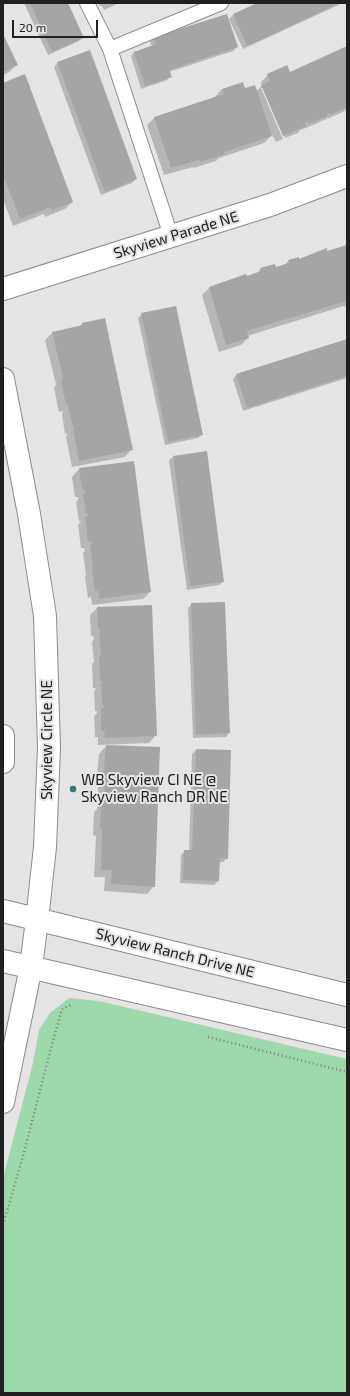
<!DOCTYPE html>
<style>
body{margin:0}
#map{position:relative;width:350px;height:1396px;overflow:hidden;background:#e4e4e5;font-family:"Exo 2",sans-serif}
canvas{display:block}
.frame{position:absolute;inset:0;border:4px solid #202020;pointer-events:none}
.scale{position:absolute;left:12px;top:20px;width:86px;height:18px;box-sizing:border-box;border:2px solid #202020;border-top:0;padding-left:5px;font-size:12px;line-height:14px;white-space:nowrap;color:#202020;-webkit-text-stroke:3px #e4e4e5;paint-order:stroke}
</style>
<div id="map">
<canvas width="350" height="1396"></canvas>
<div class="frame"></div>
<div class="scale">20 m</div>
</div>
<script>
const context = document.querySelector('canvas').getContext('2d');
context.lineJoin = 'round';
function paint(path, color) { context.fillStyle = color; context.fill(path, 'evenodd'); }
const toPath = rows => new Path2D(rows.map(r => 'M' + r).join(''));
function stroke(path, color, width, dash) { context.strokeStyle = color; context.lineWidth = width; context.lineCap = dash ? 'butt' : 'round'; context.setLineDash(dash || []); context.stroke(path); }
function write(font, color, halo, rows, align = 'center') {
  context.font = font + ' "Exo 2",sans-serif'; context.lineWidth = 4; context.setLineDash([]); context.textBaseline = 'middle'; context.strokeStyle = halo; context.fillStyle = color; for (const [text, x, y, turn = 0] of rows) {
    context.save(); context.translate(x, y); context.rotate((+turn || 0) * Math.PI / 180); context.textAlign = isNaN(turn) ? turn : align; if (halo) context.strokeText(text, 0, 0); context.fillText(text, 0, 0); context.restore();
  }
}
paint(toPath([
 [69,998,99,1001,347,1059,347,1393,3,1393,3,1178,33,1063,39,1030,50,1013]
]), '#9dd9ab');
paint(toPath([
 [24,3,67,3,82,37,79,41,48,55],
 [98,3,119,3,104,10,102,6,100,6],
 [259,3,343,3,243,49,229,19,233,15],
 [3,37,16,65,9,72,3,75],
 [154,38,237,47,233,51,169,72,170,77,167,80,141,89,131,56,134,52,152,47,150,42],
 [347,47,347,109,343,112,322,121,322,120,320,122,301,130,301,129,298,133,285,138,263,88,261,88,283,139,276,142,272,135,264,143,219,158,216,161,193,168,193,167,164,175,147,125,154,118,216,98,215,97,222,89,244,89,256,91,262,86,261,82,268,75,289,73],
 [58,63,136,179,132,183,101,195,54,67],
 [3,84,72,202,65,209,45,217,44,214,13,226,3,199],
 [347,246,347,308,344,306,247,336,248,338,241,345,219,352,202,295,209,288,246,275,246,277,256,274,261,269,275,268,283,266,289,261,299,260],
 [142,314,202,435,198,438,165,445,138,318],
 [83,323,132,449,125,457,72,467,66,437,67,436,67,433,65,434,62,415,63,411,59,412,54,388,56,384,45,340,52,333,79,327],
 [347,340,347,378,243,411,233,379,236,375],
 [173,457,223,582,219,585,187,590,169,460],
 [79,469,150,592,143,599,92,605,91,597,88,598,85,577,86,575,83,553,85,551,84,548,81,548,78,525,81,521,79,521,76,502,78,500,78,497,75,497,72,477],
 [192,604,229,733,226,737,193,738,188,608],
 [97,608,156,735,149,743,98,745,98,737,95,737,94,716,97,713,97,711,95,711,94,692,96,688,93,688,92,664,94,662,92,641,94,640,93,636,91,636,90,615],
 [106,746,154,886,147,894,104,891,105,877,94,877,96,836,93,835,94,812,97,809,98,785,96,785,99,754],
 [196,750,227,858,223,862,219,862,218,881,214,885,180,883,181,855,185,851,189,851,192,754]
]), '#0003');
paint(toPath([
 [30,3,68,3,84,38,52,52],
 [257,3,340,3,247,46,233,14],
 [227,14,238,47,169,70,172,77,145,86,134,52,156,44,154,37],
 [3,34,18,65,3,72],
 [347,46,347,107,330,115,329,113,327,113,328,116,308,124,308,122,305,123,306,126,283,136,261,85,270,81,267,74,287,65,290,72],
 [90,50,137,179,105,192,57,62],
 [25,74,73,202,52,210,51,207,20,219,3,175,5,174,4,171,3,171,3,83],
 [243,82,245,88,255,85,272,136,224,152,225,154,200,162,200,160,171,168,154,117,224,94,222,89],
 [347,245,347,301,247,331,249,338,226,345,209,287,246,274,247,276,261,271,260,268,275,264,276,267,289,263,288,260,299,257,299,259,327,248,327,251],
 [176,306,203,435,168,442,141,313],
 [105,318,133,450,79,461,73,429,74,429,74,427,73,427,68,407,69,404,66,405,61,380,63,379,63,377,52,332,83,325,82,323],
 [347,339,347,376,247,408,236,374],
 [207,451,224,582,190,586,173,456],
 [134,461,151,592,99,599,98,591,95,591,92,569,93,568,90,544,92,544,91,541,88,542,85,517,88,516,88,514,86,514,83,494,85,493,85,490,82,490,79,468],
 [225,602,230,733,196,735,191,603],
 [152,605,157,736,105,738,104,731,101,730,101,708,104,708,103,704,102,705,101,684,102,684,102,681,100,681,99,656,101,656,99,633,101,633,100,629,98,629,97,607],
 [106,745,160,747,155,887,111,884,112,870,101,870,102,829,100,829,101,803,104,804,105,778,103,778],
 [196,749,231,750,228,859,220,858,219,881,183,880,184,850,192,850]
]), '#a6a5a4');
const service = toPath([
 [87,3,110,49,171,236],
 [110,49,221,3]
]);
const minor = toPath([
 [3,289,270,205,347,176]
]);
const tertiary = toPath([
 [3,379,29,514,45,616,49,748,45,847,37,920,31,967,3,1102],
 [3,736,3,762],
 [3,911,347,995],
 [3,961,347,1040]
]);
stroke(service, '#8b8c8d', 16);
stroke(minor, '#8b8c8d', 24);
stroke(tertiary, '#8b8c8d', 24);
stroke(toPath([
 [208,1037,347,1072],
 [3,1225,23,1156,51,1048,62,1009,73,1004]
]), '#7f7f80', 2.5, [1, 3]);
stroke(service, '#fff', 14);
stroke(minor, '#fff', 22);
stroke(tertiary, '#fff', 22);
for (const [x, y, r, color] of [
 [73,789,4,"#2f7979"]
]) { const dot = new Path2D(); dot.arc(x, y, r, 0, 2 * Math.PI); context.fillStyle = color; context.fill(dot); stroke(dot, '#e4e4e5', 1.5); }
write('15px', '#202020', '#e4e4e5', [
 ["Skyview Parade NE",176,235,-17],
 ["Skyview Circle NE",47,740,-90],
 ["Skyview Ranch Drive NE",175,953,14]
]);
write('15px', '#202020', '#e4e4e5', [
 ["WB Skyview CI NE @",81,780],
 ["Skyview Ranch DR NE",81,797]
], 'left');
</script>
